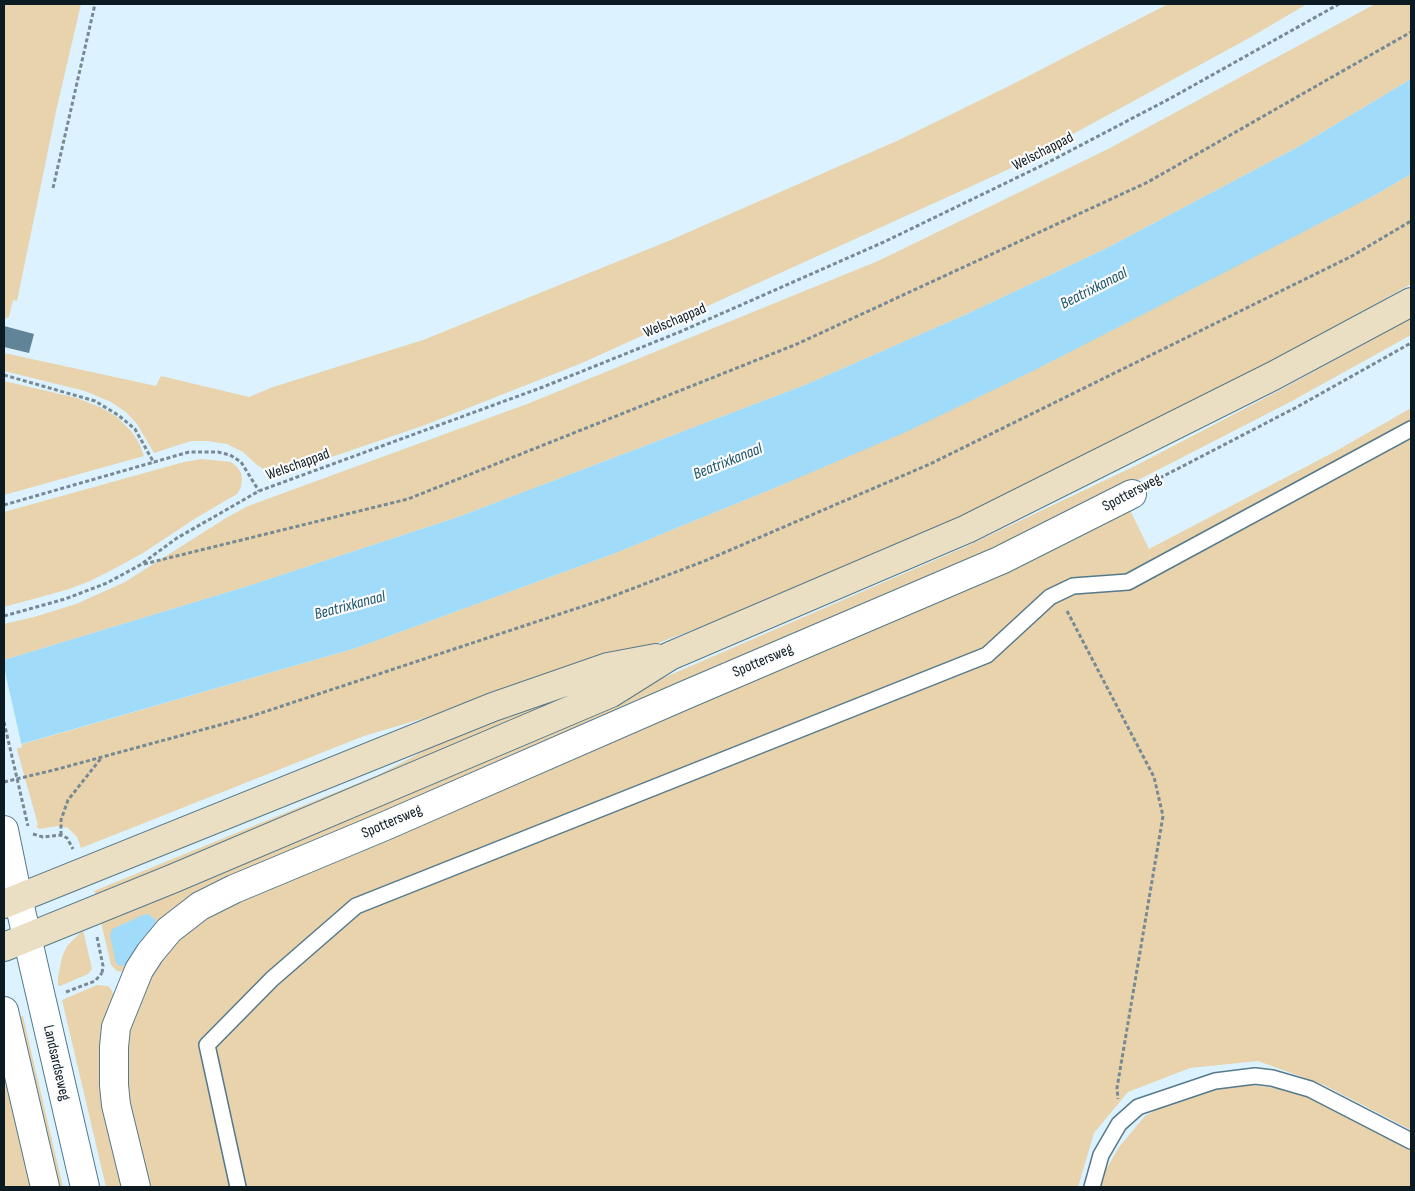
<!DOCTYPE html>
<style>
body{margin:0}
#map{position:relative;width:1415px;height:1191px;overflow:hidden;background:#dcf2fe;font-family:"Sofia Sans Condensed",sans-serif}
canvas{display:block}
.frame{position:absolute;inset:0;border:5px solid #0c1a22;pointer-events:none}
</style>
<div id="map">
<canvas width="1415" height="1191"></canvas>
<div class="frame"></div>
</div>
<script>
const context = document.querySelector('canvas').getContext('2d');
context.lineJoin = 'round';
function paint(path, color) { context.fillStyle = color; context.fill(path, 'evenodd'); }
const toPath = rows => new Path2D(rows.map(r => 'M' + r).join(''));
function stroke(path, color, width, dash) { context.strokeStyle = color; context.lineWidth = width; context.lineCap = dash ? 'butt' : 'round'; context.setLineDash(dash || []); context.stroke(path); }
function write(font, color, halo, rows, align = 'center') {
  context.font = font + ' "Sofia Sans Condensed",sans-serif'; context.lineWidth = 4.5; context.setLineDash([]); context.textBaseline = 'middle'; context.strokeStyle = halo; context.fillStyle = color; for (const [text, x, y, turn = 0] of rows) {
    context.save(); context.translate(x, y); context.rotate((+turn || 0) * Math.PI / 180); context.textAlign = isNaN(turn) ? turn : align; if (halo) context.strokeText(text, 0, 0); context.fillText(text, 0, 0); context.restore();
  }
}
paint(toPath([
 [4,4,81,4,57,107,17,301,13,300,9,317,4,319],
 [1168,4,1307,4,1251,37,1007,170,582,363,425,425,282,474,269,473,257,465,243,452,227,444,208,441,191,441,154,453,137,424,127,413,111,402,85,391,4,371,4,353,156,386,161,376,249,397,273,387,423,340,666,242,899,140,1011,85],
 [1375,4,1411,4,1411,79,1298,147,1105,249,967,314,805,385,458,517,248,586,4,660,4,624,34,617,76,604,125,582,226,518,248,506,527,404,878,261,1108,149],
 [1411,174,1411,284,1274,361,954,520,773,599,648,647,479,702,364,736,81,848,77,837,68,828,58,826,39,829,36,826,38,825,16,746,356,648,613,554,784,484,1375,195],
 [1411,318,1411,335,1292,401,1144,477,1032,532,230,880,126,969,122,972,117,971,111,965,101,922,965,547,1137,465,1284,388],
 [151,916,155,920,154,926,126,965],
 [4,381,77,398,102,408,117,417,132,432,139,443,144,456,4,495],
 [1411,408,1411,1130,1324,1085,1258,1061,1190,1068,1128,1092,1094,1133,1078,1187,146,1187,122,1069,133,1005,165,950,216,909,1129,508,1149,549,1336,451],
 [202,459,231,462,237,467,241,473,242,479,241,487,237,494,196,518,143,553,112,570,88,582,66,590,4,607,4,512,184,462],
 [614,682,98,901,94,891,378,775,497,713],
 [83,930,92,969,88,974,60,986,58,985,58,978,62,957,67,946],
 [97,985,108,986,111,989,114,996,125,1187,106,1187,62,1000],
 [23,1016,32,1055,63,1187,53,1187,14,1019],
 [4,1052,37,1187,4,1187],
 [1233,1083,1294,1090,1411,1148,1411,1187,1096,1187,1119,1147,1145,1116,1183,1095]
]), '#e8d3ac');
paint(toPath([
 [1411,79,1411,174,1375,195,1035,370,906,432,784,484,613,554,356,648,4,749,4,660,248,586,458,517,805,385,967,314,1105,249,1298,147],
 [148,914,156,920,154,926,126,965,119,966,116,963,110,936,112,929,143,915]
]), '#a0dbf9');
paint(toPath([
 [4,667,22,747,4,752]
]), '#dcf2fe');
paint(toPath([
 [4,326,34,334,29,353,4,347]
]), '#628497');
const service = toPath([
 [238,1187,207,1045,272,979,356,906,987,655,1050,597,1073,586,1128,582,1411,429],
 [1092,1187,1101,1155,1119,1124,1138,1107,1215,1081,1255,1076,1272,1078,1310,1089,1411,1141]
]);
const minor = toPath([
 [4,830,18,898],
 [136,1187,116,1105,114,1085,114,1047,116,1027,139,970,150,953,169,930,200,906,234,889,385,826,683,696,1001,560,1132,494]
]);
const tertiary = toPath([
 [18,898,85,1187],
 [4,1011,45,1187]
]);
const secondary = toPath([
 [4,904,493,707,608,667,656,658],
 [4,947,172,879,611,693,670,656,967,529,1273,376,1411,302]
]);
stroke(service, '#56798b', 18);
stroke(minor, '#56798b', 30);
stroke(tertiary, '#56798b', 30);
stroke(secondary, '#56798b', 30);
stroke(toPath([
 [53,188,95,4],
 [4,375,95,401,118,415,135,429,154,463],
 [1154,481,1297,407,1411,343],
 [4,505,189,452,218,452,230,455,241,462,259,491],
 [144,564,408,499,797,344,1148,182,1411,32],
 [1067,611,1154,777,1163,816,1117,1088,1118,1099],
 [4,616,65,599,107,583,140,565,177,538,259,491,543,387,682,331,886,241,1045,164,1171,98,1339,4],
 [4,782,58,769,249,717,608,598,707,560,930,464,1352,256,1411,221],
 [33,834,43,837,61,835,67,838,73,849],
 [61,835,61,820,68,800,102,757],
 [97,937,103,966,102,973],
 [66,992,95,981,102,973]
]), '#778a94', 3, [4, 2.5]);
stroke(service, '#fff', 15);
stroke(minor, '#fff', 28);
stroke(tertiary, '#fff', 28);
stroke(secondary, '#ebdfc3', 28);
stroke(toPath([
 [4,722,28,826]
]), '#778a94', 3, [4, 2.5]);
write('15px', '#0c1a22', '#fbfbfb', [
 ["Welschappad",1043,152,-27],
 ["Welschappad",675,321,-23],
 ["Welschappad",298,465,-20],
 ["Spottersweg",1132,493,-28],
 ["Spottersweg",763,661,-23],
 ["Spottersweg",392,822,-23],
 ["Landsardseweg",56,1063,77]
]);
write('italic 16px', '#19546e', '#fbfbfb', [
 ["Beatrixkanaal",1094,289,-27],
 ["Beatrixkanaal",728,462,-22],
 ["Beatrixkanaal",350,606,-15]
]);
</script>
